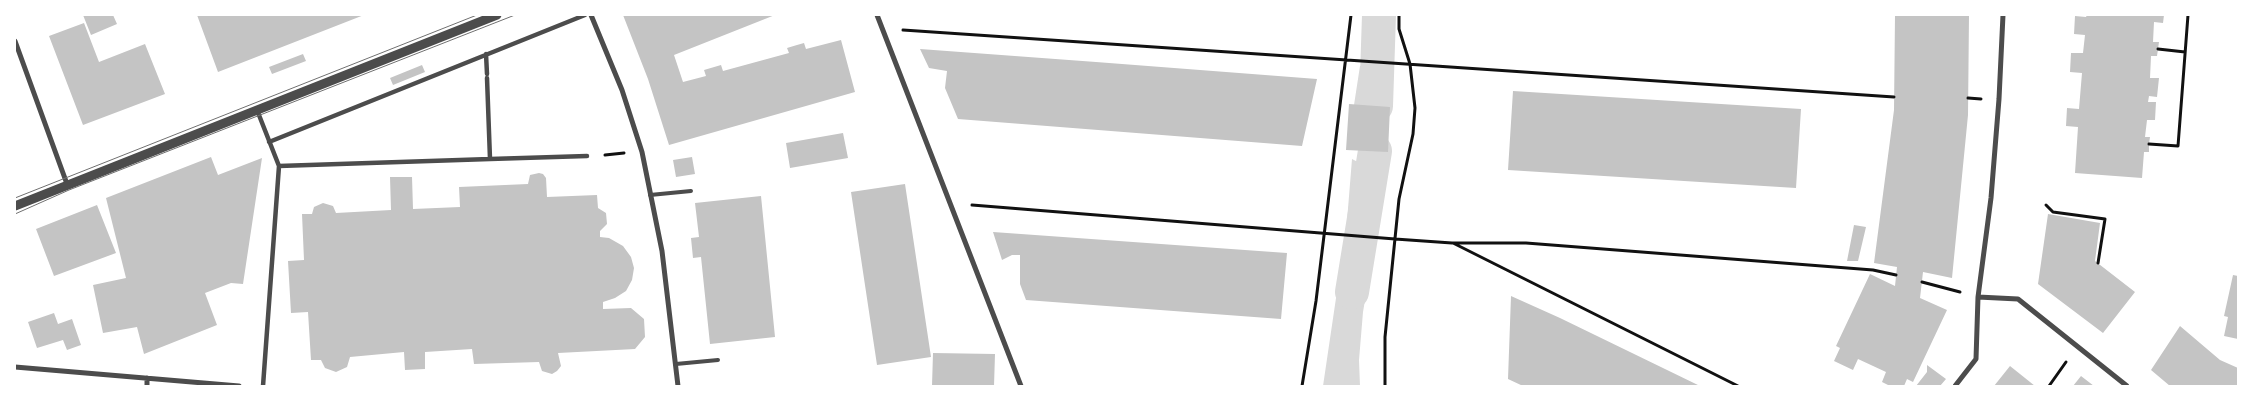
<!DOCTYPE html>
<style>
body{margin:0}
#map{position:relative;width:2253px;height:401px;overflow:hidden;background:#fff;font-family:Overpass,sans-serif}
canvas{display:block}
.frame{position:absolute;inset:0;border:16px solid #fff;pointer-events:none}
</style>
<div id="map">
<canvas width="2253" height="401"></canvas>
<div class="frame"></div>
</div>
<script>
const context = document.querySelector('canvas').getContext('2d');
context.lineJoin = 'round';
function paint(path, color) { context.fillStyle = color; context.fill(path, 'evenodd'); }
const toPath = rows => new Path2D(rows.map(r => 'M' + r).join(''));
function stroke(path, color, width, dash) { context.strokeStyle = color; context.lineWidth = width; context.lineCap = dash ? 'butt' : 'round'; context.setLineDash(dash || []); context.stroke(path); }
paint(toPath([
 [1366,15,1392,15,1391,57,1361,55],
 [1360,66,1390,68,1389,107,1354,105],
 [1352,159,1385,176,1379,224,1347,221],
 [1344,244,1374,247,1363,312,1359,360,1360,386,1323,386]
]), '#d9d9d9');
stroke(toPath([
 [1376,106,1379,15],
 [1352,292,1375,151]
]), '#d9d9d9', 34);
paint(toPath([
 [83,15,113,15,117,24,91,35],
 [197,15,364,15,218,72],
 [623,15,775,15,674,55,683,82,706,76,704,70,721,65,723,71,789,53,787,48,797,45,804,43,806,49,841,40,855,92,669,145,648,79],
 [1895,15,1969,15,1968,115,1952,278,1923,272,1920,298,1947,310,1913,382,1907,379,1904,386,1890,386,1882,382,1886,372,1858,359,1853,370,1834,361,1840,348,1836,346,1870,274,1895,286,1897,267,1874,263,1894,110],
 [2087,15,2164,15,2163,23,2154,22,2153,42,2159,42,2157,56,2151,56,2150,78,2159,78,2157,97,2149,96,2148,102,2156,102,2155,120,2147,120,2145,137,2150,137,2149,144,2149,152,2144,152,2142,178,2075,173,2078,127,2066,126,2067,108,2079,109,2082,73,2070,72,2071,53,2083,53,2085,35,2074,34,2075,16,2086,17],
 [84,23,99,62,145,44,165,94,83,125,49,36],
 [920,49,1096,62,1317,79,1302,146,958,119,945,88,947,71,929,68],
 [303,54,306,61,272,74,269,67],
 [422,65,425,72,393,85,390,78],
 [1513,91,1801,109,1796,188,1508,170],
 [1349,104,1390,107,1388,152,1346,150],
 [843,133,848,158,790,168,786,143],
 [211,157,218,175,262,158,243,284,231,283,205,293,217,325,144,354,137,327,103,333,93,285,126,278,106,198],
 [692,157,695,174,676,177,673,160],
 [539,173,543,174,546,178,547,197,597,195,598,208,606,213,607,224,600,231,600,237,609,238,623,246,631,257,634,268,632,280,626,291,615,298,603,302,603,309,631,308,644,319,645,337,635,349,558,353,561,366,557,371,552,374,542,371,539,362,474,364,472,349,425,352,425,369,405,370,404,352,350,357,347,367,336,372,325,368,321,360,311,360,308,312,291,313,288,261,304,260,302,214,312,214,314,207,323,203,333,206,336,213,391,210,390,177,412,177,413,209,460,207,459,187,528,184,530,175],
 [905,184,931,357,877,365,851,192],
 [761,196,775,337,710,344,701,257,693,258,691,238,699,237,695,203],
 [97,205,116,253,54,276,36,229],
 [2048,214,2100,223,2095,261,2135,292,2103,333,2038,284],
 [1854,225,1866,227,1858,261,1847,261],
 [993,232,1287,253,1281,319,1026,300,1020,284,1020,255,1012,255,1002,260],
 [2233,275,2238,276,2238,339,2224,336,2228,317,2224,316],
 [1511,296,1560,318,1700,386,1523,386,1508,379],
 [54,313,58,324,72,319,81,345,67,350,63,340,37,348,28,322],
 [2180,326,2220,360,2238,368,2238,386,2170,386,2151,370],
 [933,353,995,354,994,386,932,386],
 [1927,365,1946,379,1940,386,1916,386,1927,372],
 [2010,366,2035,386,1994,386],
 [2081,376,2094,386,2073,386]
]), '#c4c4c4');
stroke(toPath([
 [903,30,1894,97],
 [2158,49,2185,52],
 [1968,98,1981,99],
 [2149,144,2178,146,2188,15],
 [605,155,624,153],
 [972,205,1395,239,1452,243,1526,243,1873,270,1896,275],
 [2046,205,2053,212,2105,219,2098,263],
 [1453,243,1738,386],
 [1922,282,1960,292],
 [1302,386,1316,301,1351,15],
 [1385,386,1385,337,1399,199,1413,134,1415,108,1410,64,1399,29,1399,15],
 [2049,386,2066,362]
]), '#111', 3);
stroke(toPath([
 [650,195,691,191],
 [676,364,718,360]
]), '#4c4c4c', 4);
stroke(toPath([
 [486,54,487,74],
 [257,110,279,166,263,386],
 [269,142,585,15],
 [490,159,587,156],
 [279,166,490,159,487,78]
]), '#4c4c4c', 4.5);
stroke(toPath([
 [591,15,622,90,642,152,662,251,678,386],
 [877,15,1021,386],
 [15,41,67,184],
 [1978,297,2018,299,2127,386],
 [15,367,239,386],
 [147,386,147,378],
 [1955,386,1976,359,1978,297,1991,198,1999,99,2003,15]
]), '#4c4c4c', 5);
stroke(toPath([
 [15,206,497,15]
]), '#4c4c4c', 9);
stroke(toPath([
 [15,198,477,15],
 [15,214,69,190,515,15]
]), '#707070', 1);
</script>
